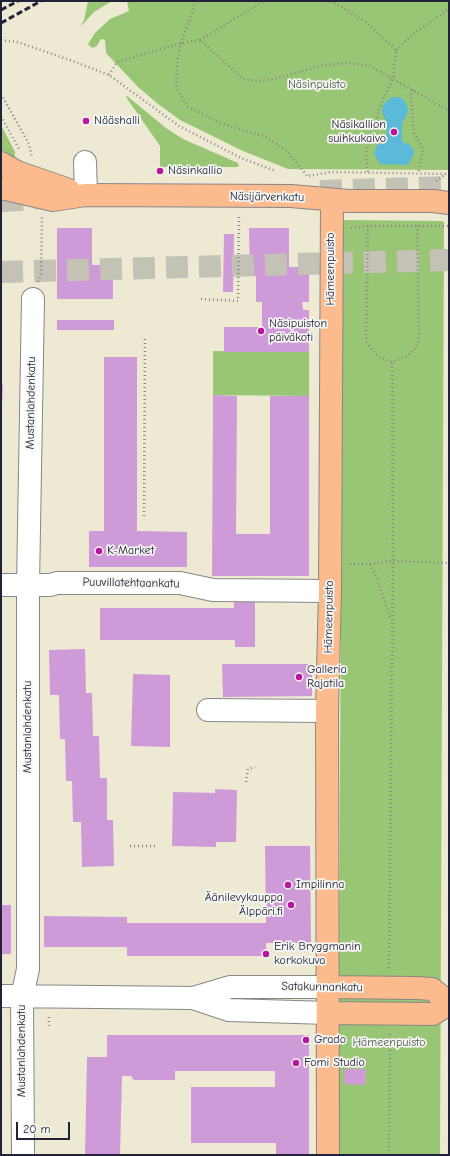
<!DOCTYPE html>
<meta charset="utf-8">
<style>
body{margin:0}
#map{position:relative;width:450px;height:1156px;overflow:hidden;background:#ede9d3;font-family:"Comic Neue",sans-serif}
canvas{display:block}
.frame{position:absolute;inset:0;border:2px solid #22223b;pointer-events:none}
.scale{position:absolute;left:16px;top:1122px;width:54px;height:18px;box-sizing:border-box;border:2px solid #22223b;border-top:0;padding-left:5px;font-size:12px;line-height:14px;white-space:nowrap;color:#22223b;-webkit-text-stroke:3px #f6f6f2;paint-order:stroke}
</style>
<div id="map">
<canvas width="450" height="1156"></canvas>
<div class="frame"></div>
<div class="scale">20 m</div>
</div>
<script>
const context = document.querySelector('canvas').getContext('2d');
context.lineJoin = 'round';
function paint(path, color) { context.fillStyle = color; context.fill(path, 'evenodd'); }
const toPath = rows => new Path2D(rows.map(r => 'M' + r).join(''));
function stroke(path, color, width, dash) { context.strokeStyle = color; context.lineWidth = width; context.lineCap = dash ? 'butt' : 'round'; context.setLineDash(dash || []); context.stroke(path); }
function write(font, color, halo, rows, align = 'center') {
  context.font = font + ' "Comic Neue",sans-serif'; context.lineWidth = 3.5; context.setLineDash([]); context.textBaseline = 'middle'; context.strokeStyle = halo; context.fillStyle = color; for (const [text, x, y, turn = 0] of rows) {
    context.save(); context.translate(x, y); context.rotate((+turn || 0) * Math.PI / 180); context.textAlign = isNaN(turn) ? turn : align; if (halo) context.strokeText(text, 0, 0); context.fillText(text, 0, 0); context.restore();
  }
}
paint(toPath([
 [88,1,112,1,94,12,80,27,84,20],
 [127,1,449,1,449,170,288,169,243,151,180,120,158,104,138,87,106,53,105,40,103,39,100,40,97,46,92,48,88,44,95,33,110,19,129,11],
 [127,96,166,128,183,139,238,163,239,166,237,167,160,167,160,146,126,97],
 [1,125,15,152,15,165,8,159,1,149],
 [343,220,443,221,444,223,440,1155,338,1155],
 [213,351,309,352,309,396,213,395]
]), '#99c674');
paint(toPath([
 [395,97,399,97,404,100,407,106,408,111,406,117,402,123,402,142,407,143,413,148,414,154,408,165,380,164,374,154,377,145,386,142,387,122,383,115,382,109,384,104,390,98]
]), '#5bbad9');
paint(toPath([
 [57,228,92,228,92,265,113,265,113,299,57,299],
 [249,228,289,228,289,267,309,267,309,302,302,302,303,310,309,310,309,352,224,352,224,327,262,327,262,302,256,302,256,276,250,276],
 [224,234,234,234,233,292,223,292],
 [57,320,114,320,114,330,57,330],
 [104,357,137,357,137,531,187,532,187,567,89,567,89,531,104,531],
 [1,384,3,384,2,406,1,406],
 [213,395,237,396,236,534,270,534,270,396,309,396,309,576,212,576],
 [234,602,255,602,255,647,235,647,235,640,100,640,100,608,234,608],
 [85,649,86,693,92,693,93,736,99,736,100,778,107,778,107,820,113,820,114,866,82,867,81,822,73,822,72,781,66,781,65,739,60,739,59,695,50,695,49,650],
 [222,664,312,664,312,696,223,697],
 [133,674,170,675,170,747,131,746],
 [215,789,237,790,236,842,216,842,216,847,172,846,173,792,215,793],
 [265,846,310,846,311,943,266,943,266,956,127,956,127,947,44,947,44,916,127,917,127,923,266,923],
 [1,905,11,905,11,954,1,954],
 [107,1035,309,1035,309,1155,276,1155,276,1143,191,1143,191,1087,275,1087,275,1071,175,1071,175,1080,134,1080,131,1076,122,1076,120,1155,85,1155,87,1057,107,1057],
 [344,1069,366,1069,365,1085,344,1084]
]), '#ce9ad7');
stroke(toPath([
 [320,191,449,187],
 [1,201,36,199],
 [1,272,449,260]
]), '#c4c1b5', 22, [22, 11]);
const minor = toPath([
 [85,162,86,195],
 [1,585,50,585,57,583,180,583,213,590,330,591],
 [208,710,327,711],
 [1,996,193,998,230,987,328,987],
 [193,998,229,1010,328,1013],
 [23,1155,22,997,28,969,28,585,33,299]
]);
const major = toPath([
 [1,163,17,172,69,190],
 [1,188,53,200,86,195,291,196,349,201,433,201,449,203],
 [328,987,417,988,432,989,449,1002],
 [328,1013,433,1014,449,1004],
 [328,1155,327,711,330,591,332,200]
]);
stroke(minor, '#888687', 24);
stroke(major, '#888687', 24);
stroke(toPath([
 [196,1,181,43,177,62,176,87,188,107,220,123,266,137,287,151,308,177],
 [331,1,366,22,396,50,393,78,379,109,375,127,368,144,366,155,368,173],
 [1,40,17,42,70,60,109,75,179,126,243,159,276,171],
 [200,40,264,1],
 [396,50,412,35,449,9],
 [109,75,117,62,181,43,200,40,243,79,258,81,274,79,324,65,349,63,370,66,449,111],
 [413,90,410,96,412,104,413,125,414,134,421,145,423,152,419,166,419,174],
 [1,94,29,144,32,157],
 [1,116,19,149],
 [309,176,331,172,449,174],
 [436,181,446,174],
 [368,226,366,341,371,349,379,357,392,362,407,356,416,348,419,339,417,225],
 [351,228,368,226,449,226],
 [38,282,41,274,42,217],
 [201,299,238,301,239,215],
 [144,516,145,338],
 [350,564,370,564,393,561,449,563],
 [370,564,377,579,391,620],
 [246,782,248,769,255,767],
 [130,846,157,846],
 [389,968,393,561,392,362],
 [49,1017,49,1026],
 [389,1155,390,1034]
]), '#888687', 2.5, [1, 3]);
stroke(minor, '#fff', 22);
stroke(major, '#fbbb8c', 22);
stroke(toPath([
 [1,10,18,1],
 [1,23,41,1]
]), '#22223b', 3, [6, 3]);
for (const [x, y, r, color] of [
 [86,121,4,"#b5179e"],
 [394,132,4,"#b5179e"],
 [160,171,4,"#b5179e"],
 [261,331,4,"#b5179e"],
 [99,551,4,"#b5179e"],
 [299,677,4,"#b5179e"],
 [288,885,4,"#b5179e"],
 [291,905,4,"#b5179e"],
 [266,954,4,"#b5179e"],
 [306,1040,4,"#b5179e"],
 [296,1063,4,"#b5179e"]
]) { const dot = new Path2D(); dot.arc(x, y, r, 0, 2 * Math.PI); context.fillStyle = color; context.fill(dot); stroke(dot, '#f6f6f2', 1.5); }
write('12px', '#4c5b4f', '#f6f6f2', [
 ["Näsinpuisto",317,85],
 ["Hämeenpuisto",389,1043]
]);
write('12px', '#22223b', '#f6f6f2', [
 ["Nääshalli",94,121],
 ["Näsikallion",386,125,"right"],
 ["suihkukaivo",386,139,"right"],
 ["Näsinkallio",168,171],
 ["Näsipuiston",269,324],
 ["päiväkoti",269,338],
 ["K-Market",107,551],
 ["Galleria",307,670],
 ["Rajatila",307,684],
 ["Impilinna",296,885],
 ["Äänilevykauppa",283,898,"right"],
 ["Älppäri.fi",283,912,"right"],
 ["Erik Bryggmanin",274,947],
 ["korkokuva",274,961],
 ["Grado",314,1040],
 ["Fomi Studio",304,1063]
], 'left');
write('12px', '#22223b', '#f6f6f2', [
 ["Näsijärvenkatu",267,197,1],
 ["Hämeenpuisto",331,269,-90],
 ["Mustanlahdenkatu",31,403,-89],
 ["Puuvillatehtaankatu",131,583,1],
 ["Hämeenpuisto",329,617,-89],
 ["Mustanlahdenkatu",28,727,-90],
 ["Satakunnankatu",322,987,1],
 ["Mustanlahdenkatu",22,1051,-90]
]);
</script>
